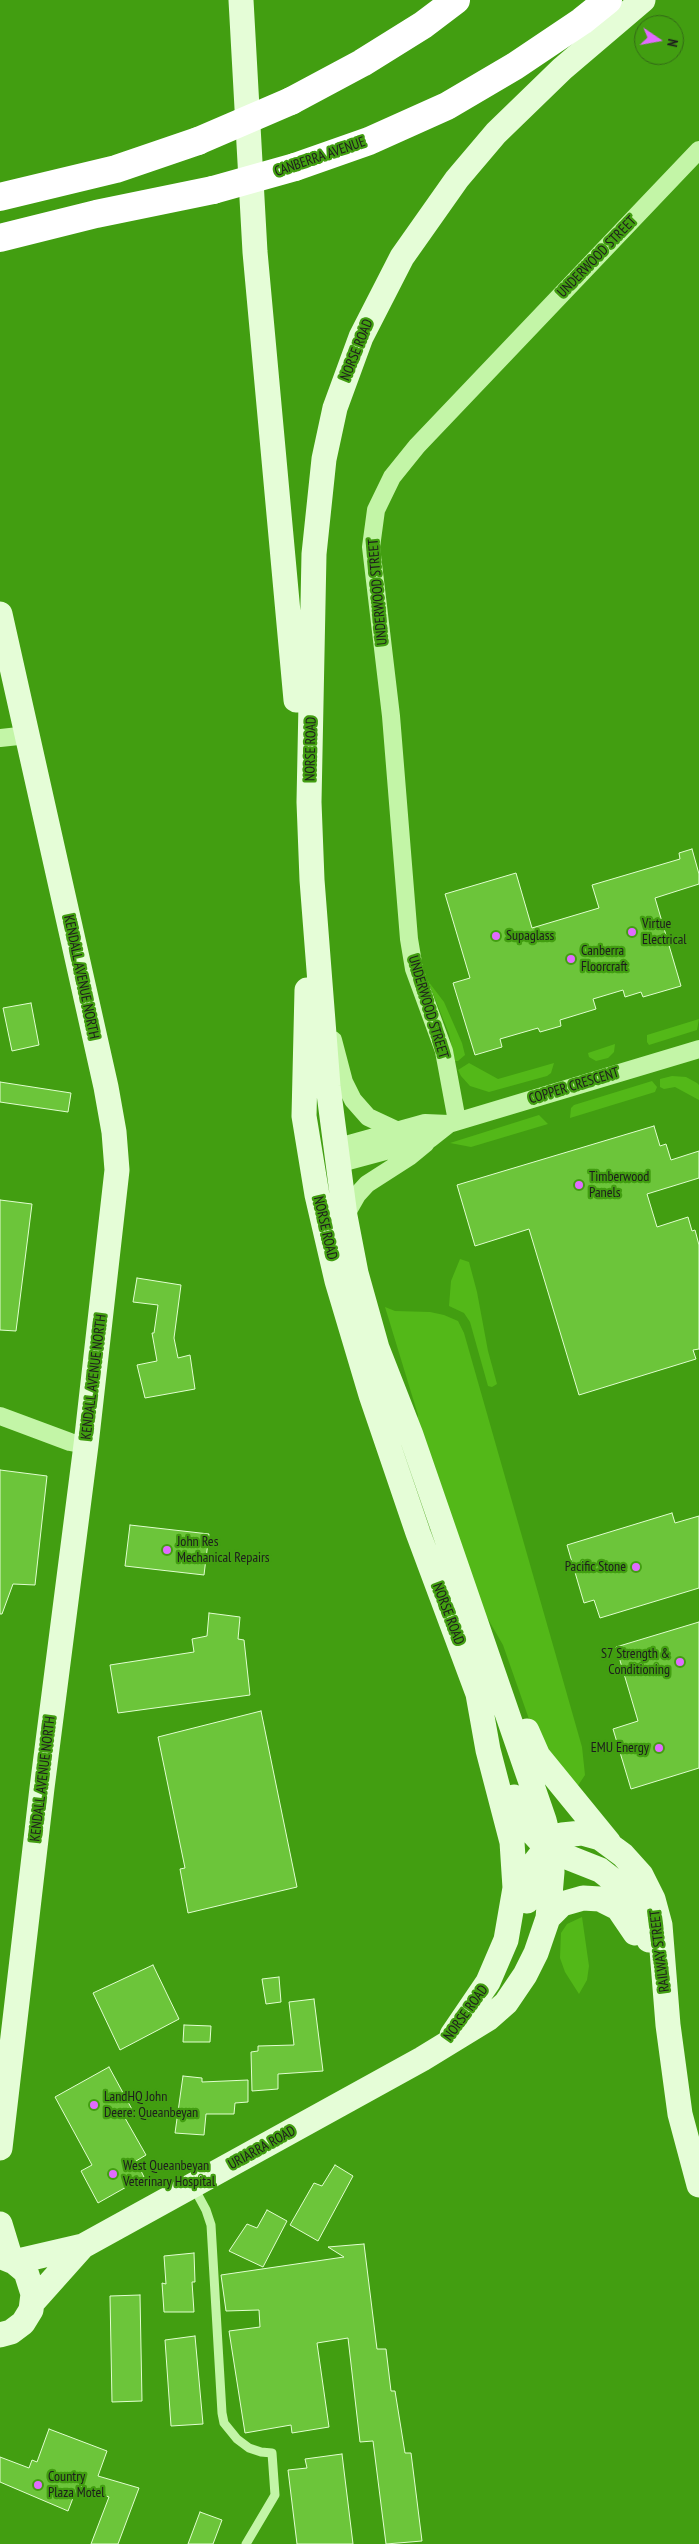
<!DOCTYPE html>
<style>
body{margin:0}
#map{position:relative;width:699px;height:2544px;overflow:hidden;background:#429e11;font-family:"PT Sans Narrow",sans-serif}
canvas{display:block}
.north{position:absolute;left:634px;top:15px;width:50px;height:50px;box-sizing:border-box;background:#429e11;border:1px solid #336a16;border-radius:50%;rotate:102deg;font-size:14px;font-weight:700;line-height:20px;text-align:center;color:#1d1d1d}
.north::after{content:'';display:block;margin:auto;width:18px;height:22px;background:#e16bff;clip-path:polygon(50% 0,100% 100%,50% 72%,0 100%)}
</style>
<div id="map">
<canvas width="699" height="2544"></canvas>
<div class="north">N</div>
</div>
<script>
const context = document.querySelector('canvas').getContext('2d');
context.lineJoin = 'round';
function paint(path, color) { context.fillStyle = color; context.fill(path, 'evenodd'); }
const toPath = rows => new Path2D(rows.map(r => 'M' + r).join(''));
function stroke(path, color, width, dash) { context.strokeStyle = color; context.lineWidth = width; context.lineCap = dash ? 'butt' : 'round'; context.setLineDash(dash || []); context.stroke(path); }
function write(font, color, halo, rows, align = 'center') {
  context.font = font + ' "PT Sans Narrow",sans-serif'; context.lineWidth = 4.5; context.setLineDash([]); context.textBaseline = 'middle'; context.strokeStyle = halo; context.fillStyle = color; for (const [text, x, y, turn = 0] of rows) {
    context.save(); context.translate(x, y); context.rotate((+turn || 0) * Math.PI / 180); context.textAlign = isNaN(turn) ? turn : align; if (halo) context.strokeText(text, 0, 0); context.fillText(text, 0, 0); context.restore();
  }
}
paint(toPath([
 [428,981,444,1002,462,1043,465,1055,458,1061,455,1061,449,1034],
 [699,1019,697,1030,649,1045,647,1042,647,1035],
 [615,1044,614,1052,608,1058,596,1061,589,1057,588,1053],
 [469,1063,498,1079,554,1063,551,1073,547,1076,489,1092,470,1086,461,1076,458,1070],
 [672,1076,686,1077,697,1083,699,1085,699,1100,675,1087,664,1089,660,1087,660,1079],
 [652,1081,657,1087,655,1092,570,1118,571,1108,574,1105],
 [539,1115,548,1124,471,1147,450,1143],
 [460,1259,469,1262,477,1292,488,1351,497,1384,492,1387,488,1386,470,1322,464,1313,449,1306,451,1281],
 [385,1307,395,1311,430,1312,444,1315,458,1321,464,1333,582,1747,585,1775,577,1787,574,1788,530,1722,503,1645,481,1607,417,1419,418,1415],
 [582,1917,589,1966,587,1980,579,1994,565,1972,560,1958,561,1933,567,1924]
]), '#53b818');
const building = toPath([
 [692,849,699,874,699,884,655,898,681,986,643,997,641,992,625,997,623,990,593,999,596,1009,560,1020,561,1026,540,1032,538,1028,500,1039,502,1047,475,1055,453,983,470,978,445,894,516,873,532,928,599,908,592,885,680,859,679,853,692,849],
 [31,1003,39,1045,12,1051,3,1008,31,1003],
 [0,1082,71,1093,68,1112,0,1102,0,1082],
 [654,1126,660,1146,666,1144,671,1160,699,1151,699,1178,647,1194,657,1227,688,1217,692,1231,695,1230,699,1245,699,1349,693,1350,696,1359,579,1395,529,1229,475,1246,457,1185,654,1126],
 [0,1200,32,1204,16,1331,0,1330,0,1200],
 [137,1278,181,1285,174,1338,178,1358,190,1355,195,1389,145,1398,137,1365,157,1361,152,1333,154,1333,158,1305,133,1302,137,1278],
 [0,1470,47,1476,35,1585,13,1584,2,1614,0,1614,0,1470],
 [672,1513,675,1523,699,1516,699,1588,600,1618,594,1600,584,1603,567,1545,672,1513],
 [130,1525,209,1534,204,1575,125,1566,130,1525],
 [209,1613,240,1617,238,1639,244,1640,250,1695,118,1713,110,1665,194,1652,192,1639,207,1636,209,1613],
 [699,1622,699,1768,631,1789,613,1729,638,1721,616,1647,699,1622],
 [261,1711,297,1887,188,1913,180,1869,185,1868,158,1737,261,1711],
 [153,1965,179,2019,120,2050,93,1993,153,1965],
 [279,1977,281,2002,266,2004,262,1979,279,1977],
 [314,1999,323,2071,278,2074,278,2089,252,2091,251,2052,258,2051,258,2046,294,2045,289,2002,314,1999],
 [184,2025,211,2026,210,2042,183,2042,184,2025],
 [109,2067,134,2113,125,2118,146,2155,136,2161,144,2177,98,2203,81,2171,92,2165,55,2097,109,2067],
 [183,2076,202,2078,202,2082,248,2080,248,2102,235,2103,234,2114,206,2114,204,2135,175,2133,183,2076],
 [335,2165,353,2176,318,2241,290,2225,314,2183,322,2186,335,2165],
 [267,2210,287,2221,263,2267,229,2251,247,2224,257,2228,267,2210],
 [364,2244,377,2349,386,2349,391,2391,395,2391,405,2453,411,2453,422,2541,386,2544,373,2441,360,2442,348,2338,317,2343,329,2427,292,2433,291,2425,245,2433,229,2331,260,2327,259,2310,226,2311,221,2275,344,2257,328,2247,364,2244],
 [194,2253,195,2282,192,2282,194,2312,164,2312,162,2283,166,2284,164,2256,194,2253],
 [140,2295,142,2401,112,2402,110,2296,140,2295],
 [195,2336,203,2424,171,2426,165,2340,195,2336],
 [49,2429,107,2451,98,2476,139,2488,118,2544,91,2544,109,2497,78,2485,68,2511,0,2482,0,2457,29,2468,32,2460,37,2462,49,2429],
 [342,2454,353,2544,297,2544,288,2470,307,2468,305,2459,342,2454],
 [200,2512,222,2520,213,2544,188,2544,200,2512]
]);
paint(building, '#6cc53a');
stroke(building, '#e1fed0', 1);
stroke(toPath([
 [193,2186,206,2210,211,2225,222,2413,224,2423,237,2439,249,2448,261,2452,272,2453,275,2495,246,2544]
]), '#c3f5a7', 9);
stroke(toPath([
 [0,738,28,735],
 [333,1040,344,1082,353,1100,368,1117,398,1131],
 [457,1121,444,1051,414,969,409,939,391,716,371,547,376,510,392,477,417,446,699,150],
 [335,1148,425,1123,449,1124,699,1049],
 [337,1164,430,1139,449,1124],
 [345,1216,357,1195,367,1184,409,1157,426,1143],
 [0,1416,70,1442,86,1445]
]), '#c3f5a7', 18);
stroke(toPath([
 [241,0,255,252,296,700],
 [0,614,106,1087,114,1132,117,1170,86,1445,42,1788,0,2148],
 [307,990,304,1116,317,1195,337,1281,371,1395,418,1533,478,1694,488,1750,512,1842,515,1888,506,1940,488,1982,452,2035],
 [527,1731,538,1756,609,1843],
 [514,1797,523,1822,541,1842,562,1855,600,1870,623,1888,638,1909,649,1940],
 [527,1901,533,1865,547,1847,562,1835,582,1833,600,1838,623,1855,641,1875,653,1899,660,1925,668,2025,680,2114,699,2185],
 [548,1918,562,1904,583,1898,600,1899,618,1908,635,1933],
 [0,2224,11,2260],
 [14,2262,83,2246,422,2059,489,2018,506,2003,525,1975,536,1953,548,1918,552,1872,550,1844,544,1820,411,1435,377,1348,356,1273,345,1216,328,1086,312,880,309,802,314,554,324,459,335,408,361,337,402,257,457,179,496,133,562,69,643,0],
 [33,2302,83,2246],
 [0,2335,11,2332,23,2323,31,2310,33,2294,26,2272,14,2262,2,2257]
]), '#e5fdd7', 25);
stroke(toPath([
 [291,101,362,63,423,25,456,0],
 [295,167,369,141,447,106,515,66,582,21,608,0],
 [0,197,116,169,198,141],
 [0,238,96,214,213,190]
]), '#fff', 28);
stroke(toPath([
 [198,141,291,101],
 [213,190,295,167]
]), '#fff', 28);
for (const [x, y, r, color] of [
 [632,932,5,"#e16bff"],
 [496,936,5,"#e16bff"],
 [571,959,5,"#e16bff"],
 [579,1185,5,"#e16bff"],
 [167,1550,5,"#e16bff"],
 [636,1567,5,"#e16bff"],
 [680,1662,5,"#e16bff"],
 [659,1748,5,"#e16bff"],
 [94,2105,5,"#e16bff"],
 [113,2174,5,"#e16bff"],
 [38,2485,5,"#e16bff"]
]) { const dot = new Path2D(); dot.arc(x, y, r, 0, 2 * Math.PI); context.fillStyle = color; context.fill(dot); stroke(dot, '#429e11', 2); }
write('14px', '#1d1d1d', '#429e11', [
 ["CANBERRA AVENUE",320,157,-19],
 ["UNDERWOOD STREET",597,257,-46],
 ["NORSE ROAD",357,350,-68],
 ["UNDERWOOD STREET",378,592,-95],
 ["NORSE ROAD",311,749,-89],
 ["KENDALL AVENUE NORTH",81,977,78],
 ["UNDERWOOD STREET",428,1007,73],
 ["COPPER CRESCENT",574,1086,-17],
 ["NORSE ROAD",325,1228,77],
 ["KENDALL AVENUE NORTH",94,1377,-83],
 ["NORSE ROAD",448,1614,69],
 ["KENDALL AVENUE NORTH",43,1779,-83],
 ["RAILWAY STREET",660,1951,-97],
 ["NORSE ROAD",466,2013,-54],
 ["URIARRA ROAD",262,2148,-29]
]);
write('14px', '#1d1d1d', '#429e11', [
 ["Virtue",642,924],
 ["Electrical",642,940],
 ["Supaglass",506,936],
 ["Canberra",581,951],
 ["Floorcraft",581,967],
 ["Timberwood",589,1177],
 ["Panels",589,1193],
 ["John Res",177,1542],
 ["Mechanical Repairs",177,1558],
 ["Pacific Stone",626,1567,"right"],
 ["S7 Strength &",670,1654,"right"],
 ["Conditioning",670,1670,"right"],
 ["EMU Energy",649,1748,"right"],
 ["LandHQ John",104,2097],
 ["Deere: Queanbeyan",104,2113],
 ["West Queanbeyan",123,2166],
 ["Veterinary Hospital",123,2182],
 ["Country",48,2477],
 ["Plaza Motel",48,2493]
], 'left');
</script>
